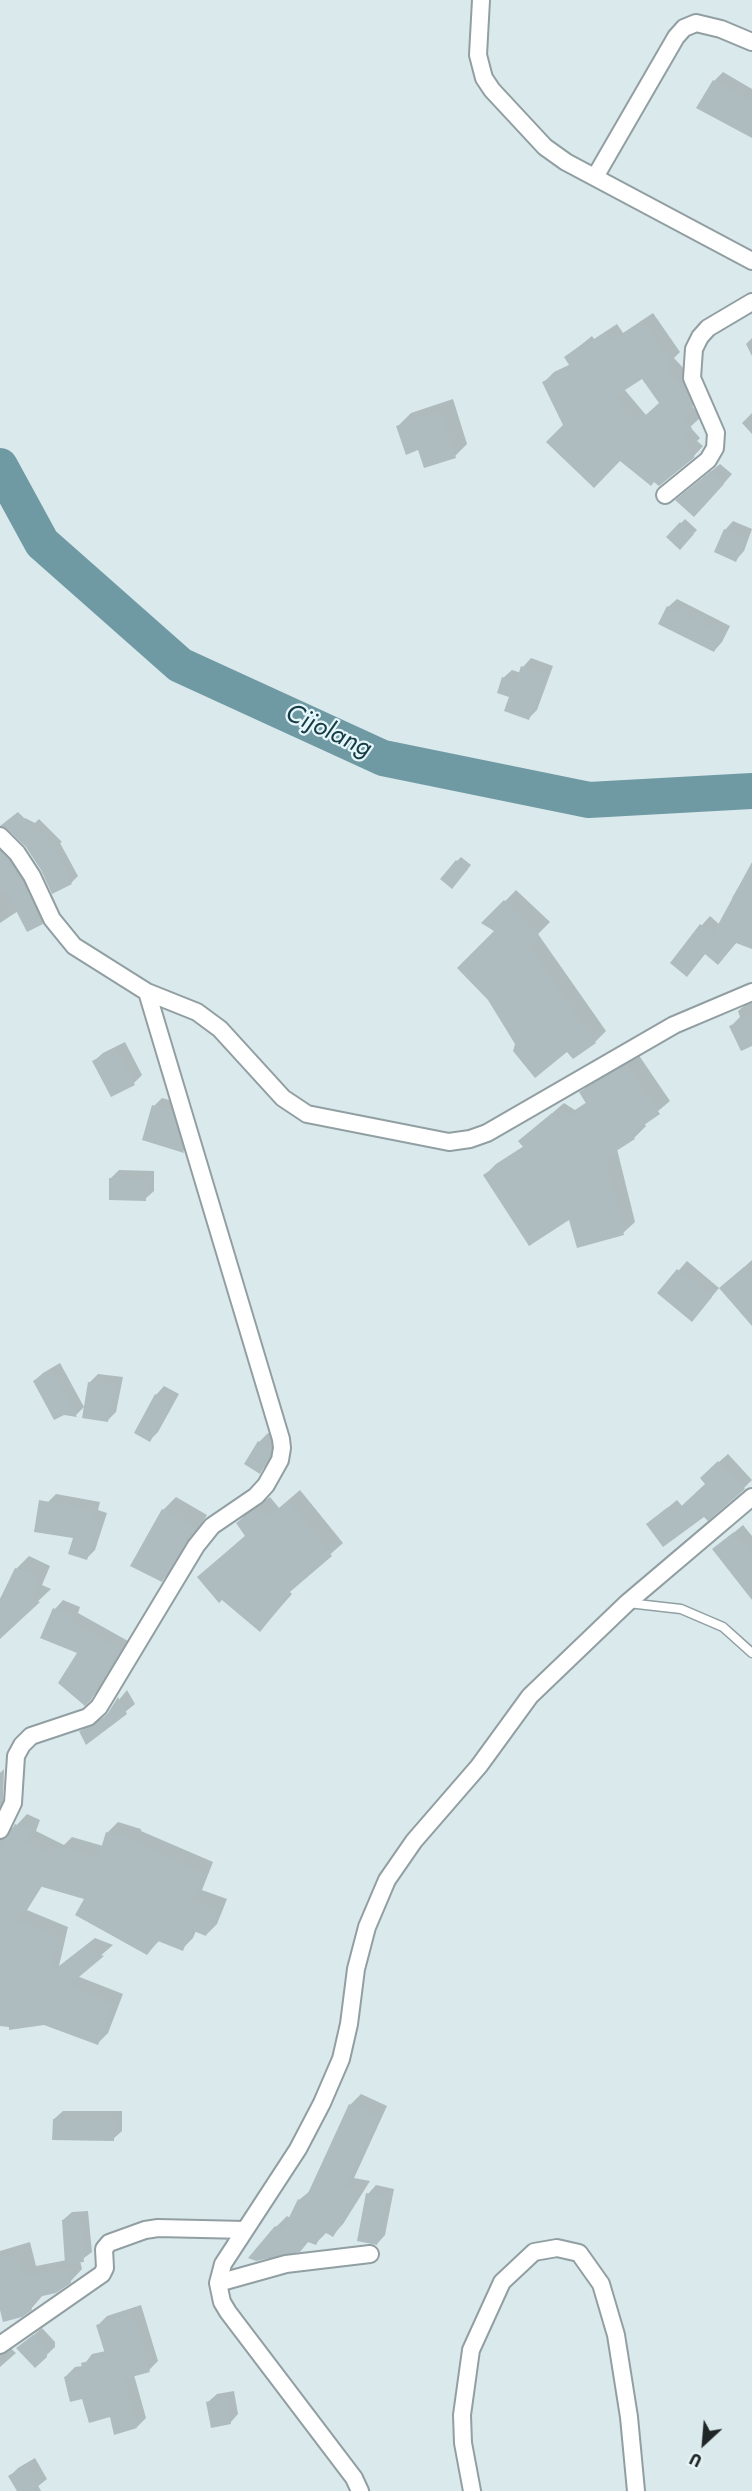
<!DOCTYPE html>
<style>
body{margin:0}
#map{position:relative;width:752px;height:2491px;overflow:hidden;background:#dae9ec;font-family:Jost,sans-serif}
canvas{display:block}
.north{position:absolute;left:674px;top:2413px;width:60px;height:60px;-webkit-text-stroke:4px #e7f6fa;paint-order:stroke;rotate:206deg;font-size:16px;font-weight:700;line-height:24px;text-align:center;color:#202526}
.north::after{content:'';display:block;margin:auto;width:21px;height:27px;background:#202526;clip-path:polygon(50% 0,100% 100%,50% 72%,0 100%)}
</style>
<div id="map">
<canvas width="752" height="2491"></canvas>
<div class="north">U</div>
</div>
<script>
const context = document.querySelector('canvas').getContext('2d');
context.lineJoin = 'round';
function paint(path, color) { context.fillStyle = color; context.fill(path, 'evenodd'); }
const toPath = rows => new Path2D(rows.map(r => 'M' + r).join(''));
function stroke(path, color, width, dash) { context.strokeStyle = color; context.lineWidth = width; context.lineCap = dash ? 'butt' : 'round'; context.setLineDash(dash || []); context.stroke(path); }
function write(font, color, halo, rows, align = 'center') {
  context.font = font + ' Jost,sans-serif'; context.lineWidth = 4.5; context.setLineDash([]); context.textBaseline = 'middle'; context.strokeStyle = halo; context.fillStyle = color; for (const [text, x, y, turn = 0] of rows) {
    context.save(); context.translate(x, y); context.rotate((+turn || 0) * Math.PI / 180); context.textAlign = isNaN(turn) ? turn : align; if (halo) context.strokeText(text, 0, 0); context.fillText(text, 0, 0); context.restore();
  }
}
paint(toPath([
 [723,72,752,89,752,136,698,108,714,81],
 [653,313,680,352,674,358,698,384,703,396,692,406,701,417,690,427,700,438,697,441,703,446,694,456,620,459,565,425,544,382,554,372,571,364,566,357,592,336,594,339,617,324,623,333],
 [642,377,660,403,646,415,624,389],
 [752,338,752,356,746,344],
 [453,399,467,444,455,456,419,448,398,426,411,413],
 [752,413,752,434,742,423],
 [720,464,732,474,703,507,686,492],
 [685,519,697,530,680,548,668,537],
 [733,521,752,529,744,551,736,560,725,530],
 [677,599,730,626,722,642,714,651,668,607],
 [531,658,553,666,537,710,529,718,511,696,503,678,512,670,521,673,523,667],
 [25,818,35,823,39,819,62,842,60,843,78,876,71,883,12,831],
 [5,840,50,914,42,923,18,911,0,923,0,845],
 [461,857,471,865,456,883,457,861],
 [752,870,752,947,737,942,718,963,706,953,687,975,702,925,710,916,720,925,735,900,732,898,744,878],
 [516,890,550,922,538,934,606,1031,595,1042,568,1050,516,1043,497,930,484,923],
 [752,999,752,1044,731,1026,740,1017,738,1011],
 [125,1042,142,1075,134,1083,94,1061,103,1053],
 [638,1054,670,1101,644,1123,646,1126,634,1138,617,1149,635,1222,623,1233,569,1218,485,1175,496,1164,524,1146,520,1141,564,1103,575,1110,587,1102,581,1092,592,1081],
 [162,1098,180,1103,192,1143,184,1151,144,1139,154,1106],
 [119,1170,154,1171,154,1191,145,1199,111,1178],
 [752,1260,752,1324,721,1288],
 [687,1261,719,1288,700,1311,659,1293],
 [60,1363,84,1407,76,1415,64,1413,34,1381,43,1373],
 [98,1374,123,1377,116,1412,108,1420,89,1383],
 [164,1386,179,1394,158,1432,150,1440,136,1433,156,1395],
 [268,1433,279,1440,278,1447,268,1463,260,1472,246,1463,259,1442],
 [728,1454,752,1480,744,1488,705,1515,648,1524,677,1500,682,1506,707,1483,710,1470],
 [300,1490,343,1543,289,1591,292,1594,271,1618,199,1577,246,1535,237,1523,249,1511,270,1497,279,1508],
 [56,1494,100,1502,98,1510,107,1513,95,1550,87,1558,75,1537,34,1531,47,1503],
 [176,1497,207,1515,174,1568,162,1581,163,1510],
 [743,1525,752,1536,752,1585,714,1549],
 [29,1556,50,1566,42,1585,51,1589,0,1637,0,1599,16,1569],
 [63,1600,80,1607,78,1613,128,1641,99,1690,85,1704,79,1652,42,1638,55,1609],
 [127,1690,135,1704,87,1743,81,1731,89,1723,105,1717],
 [4,1769,3,1802,6,1803,0,1818,0,1773],
 [27,1814,40,1820,36,1831,64,1845,72,1837,103,1846,107,1833,118,1822,141,1829,141,1831,213,1862,202,1890,227,1899,217,1924,206,1935,196,1931,193,1938,182,1949,160,1940,147,1953,86,1898,42,1886,27,1910,68,1927,59,1966,95,1938,113,1945,77,1976,123,1994,108,2033,97,2044,44,2023,11,2026,0,2024,0,1819,6,1829,14,1828],
 [361,2094,387,2106,354,2178,370,2181,343,2224,333,2235,326,2233,315,2244,309,2241,300,2250,276,2227,287,2216,290,2218,299,2200,311,2190,350,2105],
 [63,2111,122,2111,122,2131,113,2139,54,2119],
 [376,2185,394,2189,385,2235,377,2244,368,2194],
 [88,2211,92,2252,80,2261,82,2269,70,2282,43,2295,31,2309,0,2303,0,2251,30,2242,36,2266,67,2260,63,2220,72,2212],
 [141,2305,158,2361,149,2370,134,2375,146,2418,137,2427,111,2415,83,2397,65,2377,75,2367,83,2366,92,2354,106,2351,98,2325,107,2316],
 [42,2328,55,2342,55,2347,35,2366,18,2348],
 [0,2339,16,2353,0,2367],
 [234,2391,238,2414,230,2423,208,2402,217,2394],
 [35,2458,47,2479,32,2491,19,2491,10,2476,18,2468]
]), '#0003');
stroke(toPath([
 [0,466,42,543,180,665,383,758,589,800,752,791]
]), '#6f9aa4', 36);
paint(toPath([
 [713,80,752,102,752,138,696,108],
 [643,322,671,363,664,368,688,395,693,407,683,417,692,428,681,438,691,449,688,452,695,457,659,486,654,482,651,486,620,461,594,488,546,442,563,425,542,382,571,368,564,357,581,345,583,348,606,333,612,342],
 [642,379,659,403,636,424,613,398],
 [440,411,456,458,424,468,418,450,406,455,396,426],
 [711,471,724,484,694,517,675,500],
 [680,522,694,534,680,550,666,537],
 [724,529,746,539,736,562,714,552],
 [667,606,723,635,714,652,658,624],
 [521,666,545,674,529,720,504,711,509,697,497,693,502,677,516,682],
 [18,812,56,850,54,851,72,884,52,894,41,870,26,847,7,829,0,826],
 [0,851,23,881,43,924,27,932,7,893,0,886],
 [456,860,468,869,452,889,440,879],
 [752,862,752,949,736,943,718,965,705,954,687,977,670,963,700,924,713,934],
 [504,900,539,935,528,947,596,1043,573,1059,567,1052,535,1078,513,1051,515,1044,488,1000,457,968,494,931,481,923],
 [752,1016,752,1046,741,1051,729,1026],
 [116,1049,135,1085,111,1097,92,1061],
 [626,1065,660,1114,631,1134,635,1139,605,1158,624,1235,577,1248,569,1220,529,1246,483,1175,524,1148,518,1141,552,1113,562,1121,587,1105,579,1092],
 [152,1105,172,1111,184,1153,142,1140],
 [109,1178,146,1179,146,1201,109,1200],
 [744,1267,752,1276,752,1326,719,1288],
 [677,1269,712,1297,692,1322,657,1293],
 [51,1370,77,1417,64,1415,54,1420,33,1381],
 [88,1382,115,1385,108,1422,82,1418],
 [155,1394,171,1402,150,1442,134,1433],
 [258,1441,271,1449,270,1456,260,1474,244,1464],
 [718,1461,745,1489,708,1521,704,1517,663,1547,646,1524,668,1507,673,1514,705,1484,700,1478],
 [39,1500,92,1510,91,1518,99,1522,87,1560,68,1554,73,1538,34,1532],
 [288,1501,332,1556,277,1603,281,1606,260,1632,222,1600,219,1603,197,1577,245,1536,236,1523,258,1507,267,1519],
 [162,1509,195,1528,162,1582,130,1566],
 [734,1532,752,1555,752,1600,712,1549],
 [15,1568,39,1579,30,1598,40,1602,0,1639,0,1599],
 [53,1608,73,1616,70,1621,121,1650,91,1700,85,1706,58,1683,77,1653,40,1638],
 [118,1697,127,1714,86,1745,79,1731,95,1725,108,1713],
 [15,1824,30,1831,26,1842,56,1858,59,1847,98,1858,106,1832,131,1840,131,1842,203,1873,192,1900,217,1910,206,1936,191,1930,183,1951,158,1941,147,1955,75,1915,84,1899,39,1886,17,1922,58,1938,50,1974,83,1948,104,1956,67,1987,113,2004,98,2045,44,2025,9,2030,9,2027,0,2026,0,1849],
 [349,2104,378,2117,344,2189,361,2192,333,2237,323,2231,316,2245,308,2242,300,2252,256,2261,248,2258,275,2226,283,2230,298,2199,304,2202],
 [53,2119,114,2119,114,2141,52,2140],
 [366,2193,386,2197,377,2245,357,2241],
 [80,2218,84,2262,65,2264,62,2220],
 [18,2253,24,2277,68,2268,71,2283,56,2293,29,2299,32,2310,22,2317,3,2322,0,2310,0,2258],
 [132,2314,150,2372,124,2379,137,2428,114,2435,110,2417,89,2423,82,2399,70,2402,64,2377,83,2372,81,2363,106,2357,96,2325],
 [33,2335,47,2351,47,2357,35,2368,16,2348],
 [226,2398,231,2424,211,2428,206,2402],
 [27,2465,41,2491,17,2491,8,2476]
]), '#aebcc0');
const service = toPath([
 [628,1603,681,1609,723,1627,752,1653]
]);
const minor = toPath([
 [481,0,478,55,484,78,492,90,545,147,566,162,752,261],
 [595,177,676,37,684,28,696,23,721,29,752,42],
 [665,495,708,460,715,448,716,433,692,378,694,349,700,337,708,328,752,302],
 [0,836,17,853,32,876,52,919,74,946,147,992,197,1012,220,1029,283,1098,307,1114,449,1142,470,1139,487,1133,674,1025,752,992],
 [0,1830,13,1803,16,1756,22,1745,31,1736,88,1717,99,1707,196,1546,212,1526,256,1496,266,1485,280,1460,282,1448,281,1439,147,992],
 [218,2283,286,2264,370,2254],
 [0,2345,102,2274,105,2268,104,2249,109,2243,145,2230,158,2228,245,2230],
 [360,2491,354,2478,228,2312,222,2302,218,2283,223,2264,298,2149,322,2103,341,2059,349,2024,356,1969,367,1927,387,1880,414,1841,479,1766,530,1696,627,1603,752,1497],
 [472,2491,463,2443,462,2415,471,2350,502,2282,534,2252,557,2248,579,2253,601,2284,616,2335,629,2417,636,2491]
]);
stroke(service, '#919fa3', 11);
stroke(minor, '#919fa3', 20);
stroke(service, '#fff', 8);
stroke(minor, '#fff', 16);
write('italic 26px', '#133c45', '#e7f6fa', [
 ["Cijolang",328,732,25]
]);
</script>
